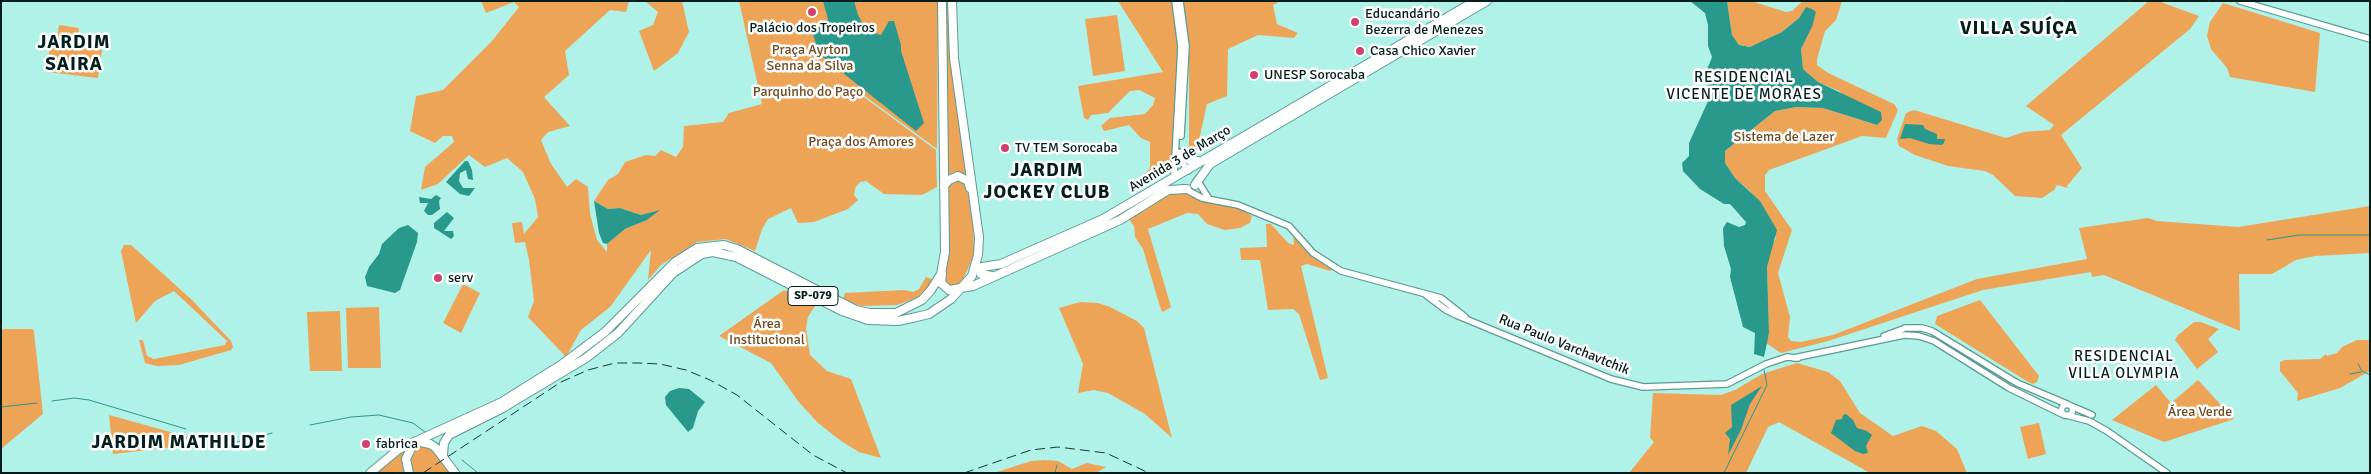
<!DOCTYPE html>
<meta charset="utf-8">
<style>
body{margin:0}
#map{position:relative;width:2371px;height:474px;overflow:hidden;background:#b0f2e8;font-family:Signika,sans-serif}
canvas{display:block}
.frame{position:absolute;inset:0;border:2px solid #031e1b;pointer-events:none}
</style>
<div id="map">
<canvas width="2371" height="474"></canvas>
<div class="frame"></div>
</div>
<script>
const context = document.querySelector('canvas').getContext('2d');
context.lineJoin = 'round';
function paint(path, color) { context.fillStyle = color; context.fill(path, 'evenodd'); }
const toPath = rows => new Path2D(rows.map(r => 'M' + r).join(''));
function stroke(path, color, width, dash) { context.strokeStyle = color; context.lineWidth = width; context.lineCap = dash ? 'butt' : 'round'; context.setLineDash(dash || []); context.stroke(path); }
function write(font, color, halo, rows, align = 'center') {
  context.font = font + ' Signika,sans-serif'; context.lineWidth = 5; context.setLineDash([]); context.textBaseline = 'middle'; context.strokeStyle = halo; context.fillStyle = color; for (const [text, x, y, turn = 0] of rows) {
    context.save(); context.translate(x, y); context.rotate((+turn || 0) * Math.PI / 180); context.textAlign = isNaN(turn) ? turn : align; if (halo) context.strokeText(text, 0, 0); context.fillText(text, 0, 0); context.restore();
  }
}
paint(toPath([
 [481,1,629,1,626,12,610,10,565,51,569,75,544,97,570,126,548,132,541,140,551,164,567,187,576,179,588,187,590,214,597,240,607,252,607,244,625,229,647,220,658,211,641,215,620,208,608,209,594,201,608,180,618,174,625,162,646,155,655,156,661,150,676,157,683,147,684,126,723,122,729,113,762,104,739,1,938,1,937,149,858,91,842,106,857,92,936,150,937,187,922,195,884,194,866,181,860,182,855,188,854,195,858,200,848,209,814,222,798,223,791,208,768,219,762,229,755,251,726,239,697,242,661,265,648,280,651,250,610,307,581,330,566,357,528,317,534,301,529,260,525,242,515,243,512,223,522,222,524,234,538,217,535,199,523,172,507,158,485,167,469,155,438,184,421,190,425,167,454,142,452,136,443,136,435,143,410,131,416,96,443,90,492,41,519,7,514,2,486,13],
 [645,1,682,1,689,32,678,53,654,71,639,31,653,25,658,12],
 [945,1,949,1,968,176,959,174,946,180],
 [1118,1,1172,1,1178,47,1175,168,1145,183,1143,176,1150,168,1150,142,1141,138,1129,125,1104,131,1101,126,1110,118,1145,114,1153,105,1155,98,1139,90,1130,91,1108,113,1091,115,1088,120,1084,118,1078,86,1163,72],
 [1182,1,1281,1,1273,5,1277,24,1298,33,1294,38,1258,35,1228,49,1227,96,1207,104,1196,154,1189,154,1189,50],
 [1727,1,1751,1,1786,12,1792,11,1803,1,1842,1,1836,20,1825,31,1817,59,1817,65,1828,73,1894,104,1898,110,1886,138,1862,136,1769,170,1765,175,1765,191,1792,230,1778,273,1790,317,1788,337,1791,341,1801,342,1833,335,1977,279,2087,259,2079,228,2148,218,2157,221,2238,227,2370,206,2370,253,2315,256,2296,260,2272,274,2239,274,2240,331,2104,275,2092,277,2091,272,1983,290,1828,341,1781,353,1766,343,1769,333,1767,267,1770,249,1776,238,1750,191,1735,178,1725,163,1725,151,1775,111,1796,107,1823,108,1877,125,1839,91,1818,82,1803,69,1801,49,1812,27,1806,8,1799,18,1782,32,1751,47,1739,45,1732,35],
 [2149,1,2158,1,2199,16,2190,29,2061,135,2082,168,2067,186,2068,188,2057,185,2054,190,2042,198,2015,196,1993,175,1985,171,1948,166,1915,155,1899,146,1897,139,1906,113,1914,110,2006,138,2024,132,2050,130,2054,125,2026,106],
 [2223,3,2320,33,2315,92,2230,77,2227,68,2211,49,2207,36,2210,22],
 [1117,15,1125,71,1093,76,1085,19],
 [59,25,79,28,77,43,57,40],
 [50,43,102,50,98,78,47,72],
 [959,179,967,184,973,222,974,250,973,258,961,283,957,286,950,287,946,284,943,277,948,253,948,186,949,182],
 [1184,193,1222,205,1237,207,1252,216,1250,223,1240,228,1225,230,1207,224,1198,214,1187,213,1148,229,1171,307,1163,312,1161,310,1143,249,1135,237,1134,226,1128,218,1167,194],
 [1266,224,1271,224,1288,243,1294,245,1293,233,1318,260,1333,269,1330,271,1307,264,1301,266,1328,378,1320,380,1299,314,1293,309,1268,310,1260,260,1241,260,1240,248,1267,247],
 [124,245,131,245,192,300,231,341,233,347,231,350,179,365,157,366,145,363,139,340,143,340,147,356,154,359,225,345,227,341,174,291,155,301,136,323,121,251],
 [926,277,932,279,929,288,924,295,897,305,861,306,843,299,845,293,904,290,913,292,919,289],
 [463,284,480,293,461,333,443,323],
 [784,290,815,306,808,317,806,328,810,355,827,371,851,379,881,458,859,452,841,441,817,422,798,401,771,363,719,336],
 [1980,300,2039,376,2037,382,2033,384,2028,382,1935,324,1937,316],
 [1080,302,1098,303,1110,307,1137,321,1144,328,1172,438,1145,414,1108,393,1094,390,1078,393,1083,364,1059,308],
 [379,307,381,368,348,368,346,308],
 [340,311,342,371,310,371,307,312],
 [2194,322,2201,322,2219,329,2208,339,2218,352,2197,369,2175,340,2178,335],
 [5,329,33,329,34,332,43,414,1,449,1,330],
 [2357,340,2370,340,2370,371,2340,388,2297,401,2298,393,2280,371,2280,362,2285,360,2320,359,2326,354,2327,356,2337,353,2342,347],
 [1797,363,1828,372,1840,381,1860,413,1893,436,1922,426,1936,431,1957,449,1967,473,1870,473,1779,422,1768,427,1746,473,1629,473,1654,442,1650,438,1653,393,1721,395,1735,390,1762,374],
 [2198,380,2234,419,2164,442,2112,420,2156,385,2171,403],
 [109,415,192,438,192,445,113,454],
 [2039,423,2046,454,2028,459,2020,427],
 [419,445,426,445,439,454,450,473,411,473,408,464,412,449],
 [407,447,403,462,406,473,373,473],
 [1045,460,1058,461,1072,469,1087,463,1106,467,1096,473,994,473,1031,461]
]), '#eea457');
paint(toPath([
 [823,1,854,1,858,15,867,31,881,35,889,21,894,21,901,45,901,51,924,123,916,131,819,54,813,34,828,19],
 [1690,1,1727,1,1732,35,1739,45,1750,47,1782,32,1799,18,1806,7,1812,9,1816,12,1812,27,1801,49,1803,69,1818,82,1881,112,1882,120,1877,125,1823,108,1796,107,1775,111,1725,151,1725,163,1735,178,1760,201,1777,230,1767,267,1769,333,1764,357,1754,354,1755,333,1743,327,1730,277,1731,269,1724,246,1723,228,1727,222,1739,227,1745,225,1746,222,1730,204,1724,204,1700,189,1683,171,1682,163,1689,156,1689,143,1709,99,1706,72,1712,57,1708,46,1708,25,1705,13],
 [1905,124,1923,125,1925,129,1937,134,1937,139,1945,139,1944,143,1942,145,1929,144,1910,138,1900,139],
 [465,161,468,161,472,170,473,180,468,179,466,170,460,173,459,181,463,188,475,188,469,196,460,194,446,182],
 [436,195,441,198,439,201,440,209,432,215,428,215,424,211,428,203,420,203,419,197,431,199],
 [594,201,608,209,620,208,641,215,660,210,647,220,625,229,607,244,603,243,599,233],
 [447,212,454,218,444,231,453,231,454,236,451,239,434,228,434,223],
 [408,225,418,233,417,242,400,290,395,293,367,286,365,277,369,267,379,254,382,244,399,228],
 [1762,386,1750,404,1741,430,1728,455,1730,439,1725,433,1732,427,1731,405],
 [679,388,689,389,705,402,698,411,693,428,688,432,666,405,665,397,670,391],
 [1846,414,1853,420,1857,428,1867,431,1872,435,1866,446,1868,453,1863,454,1855,451,1831,433,1836,420,1842,419,1843,415]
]), '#29998d');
stroke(toPath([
 [2267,240,2299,235,2370,235],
 [2358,364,2362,371,2370,375],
 [2350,374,2361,372],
 [52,401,74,398,89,400,186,429],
 [1,407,37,403],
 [310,425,351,417,379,415,413,423,425,432],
 [203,434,234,443,272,433],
 [462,460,478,473],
 [1055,473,1057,465],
 [1724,473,1767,385,1764,370]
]), '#29998d', 1);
const minor = toPath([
 [1180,1,1186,46,1181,136],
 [2240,1,2370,39],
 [1181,152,1182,162,1188,171],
 [1174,176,1181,47,1175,1],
 [1197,180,1209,199],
 [1183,188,1202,198,1238,205,1289,226,1313,253,1341,271,1441,298,1465,317],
 [1426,295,1446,310,1456,315,1611,379,1643,387,1727,384,1766,364,1787,357,1798,358],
 [1905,328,1922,328,1932,331,2017,383,2067,404],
 [1905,335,1919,336,1934,341,2009,388,2064,415],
 [1884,336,1903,329],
 [1794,358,1904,335],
 '2061.5 410a5.5 5.5 0 1 1 11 0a5.5 5.5 0 1 1-11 0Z',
 [2071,406,2092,415],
 [2066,415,2089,421,2107,431,2167,473]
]);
const major = toPath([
 [1180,154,1189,160,1198,161],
 [1195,185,1210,164,1487,1],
 [944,186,949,180,958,176,968,181,970,188],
 [942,274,941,283,949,290,973,286,1120,220,1168,190,1187,189],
 [992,276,981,274,982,267,1001,264,1103,219,1475,1],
 [416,441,430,444,436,448,455,473],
 [443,455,444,443,449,435,501,409,586,358,618,333,673,273,702,254,713,252,736,257,842,311,868,320,898,321,912,318,929,314,951,299,972,276,978,255,979,237,954,58,952,1],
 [370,473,399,449,502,402,561,365,605,332,675,262,697,248,724,245,737,249,856,310,869,313,896,313,922,300,931,290,941,274,945,252,942,1],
 [409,473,406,459,414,442]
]);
stroke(minor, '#5c9b93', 8);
stroke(major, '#5c9b93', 10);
stroke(minor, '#fff', 5.5);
stroke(major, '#fff', 8);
stroke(toPath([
 [423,473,561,382,588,370,615,363,639,363,660,364,686,370,710,380,737,395,813,455,847,473],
 [964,473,1031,450,1058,447,1106,453,1149,473]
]), '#173733', 1, [10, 5]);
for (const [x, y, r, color] of [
 [812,12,5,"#cf416f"],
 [1355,22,5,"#cf416f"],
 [1360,51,5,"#cf416f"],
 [1254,75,5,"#cf416f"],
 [1005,148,5,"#cf416f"],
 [438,278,5,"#cf416f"],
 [366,444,5,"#cf416f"]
]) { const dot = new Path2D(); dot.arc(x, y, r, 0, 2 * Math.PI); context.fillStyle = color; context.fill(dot); stroke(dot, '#fff', 2); }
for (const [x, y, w] of [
 [813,296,50]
]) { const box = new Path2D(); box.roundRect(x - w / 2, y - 9.5, w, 19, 4); context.fillStyle = '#fff'; context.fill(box); stroke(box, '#031e1b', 1); }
write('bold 12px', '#031e1b', null, [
 ["SP-079",813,296]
]);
write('14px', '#031e1b', '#fff', [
 ["Educandário",1365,14],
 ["Bezerra de Menezes",1365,30],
 ["Palácio dos Tropeiros",812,28,"center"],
 ["Casa Chico Xavier",1370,51],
 ["UNESP Sorocaba",1264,75],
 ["TV TEM Sorocaba",1015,148],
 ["serv",448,278],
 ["fabrica",376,444]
], 'left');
write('14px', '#714a20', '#fff', [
 ["Praça Ayrton",810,50],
 ["Senna da Silva",810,66],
 ["Parquinho do Paço",808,92],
 ["Sistema de Lazer",1784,137],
 ["Praça dos Amores",861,142],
 ["Área",767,324],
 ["Institucional",767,340],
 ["Área Verde",2200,412]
]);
write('14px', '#031e1b', '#fff', [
 ["Avenida 3 de Março",1180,159,-31],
 ["Rua Paulo Varchavtchik",1564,345,22]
]);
context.letterSpacing = '1px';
write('15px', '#031e1b', '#fff', [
 ["RESIDENCIAL",1744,78],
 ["VICENTE DE MORAES",1744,95],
 ["RESIDENCIAL",2124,357],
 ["VILLA OLYMPIA",2124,374]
]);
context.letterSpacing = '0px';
context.letterSpacing = '1px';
write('bold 19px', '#031e1b', '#fff', [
 ["VILLA SUÍÇA",2019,29],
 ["JARDIM",74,43],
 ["SAIRA",74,65],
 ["JARDIM",1047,171],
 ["JOCKEY CLUB",1047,193],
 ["JARDIM MATHILDE",179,443]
]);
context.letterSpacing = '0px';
</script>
